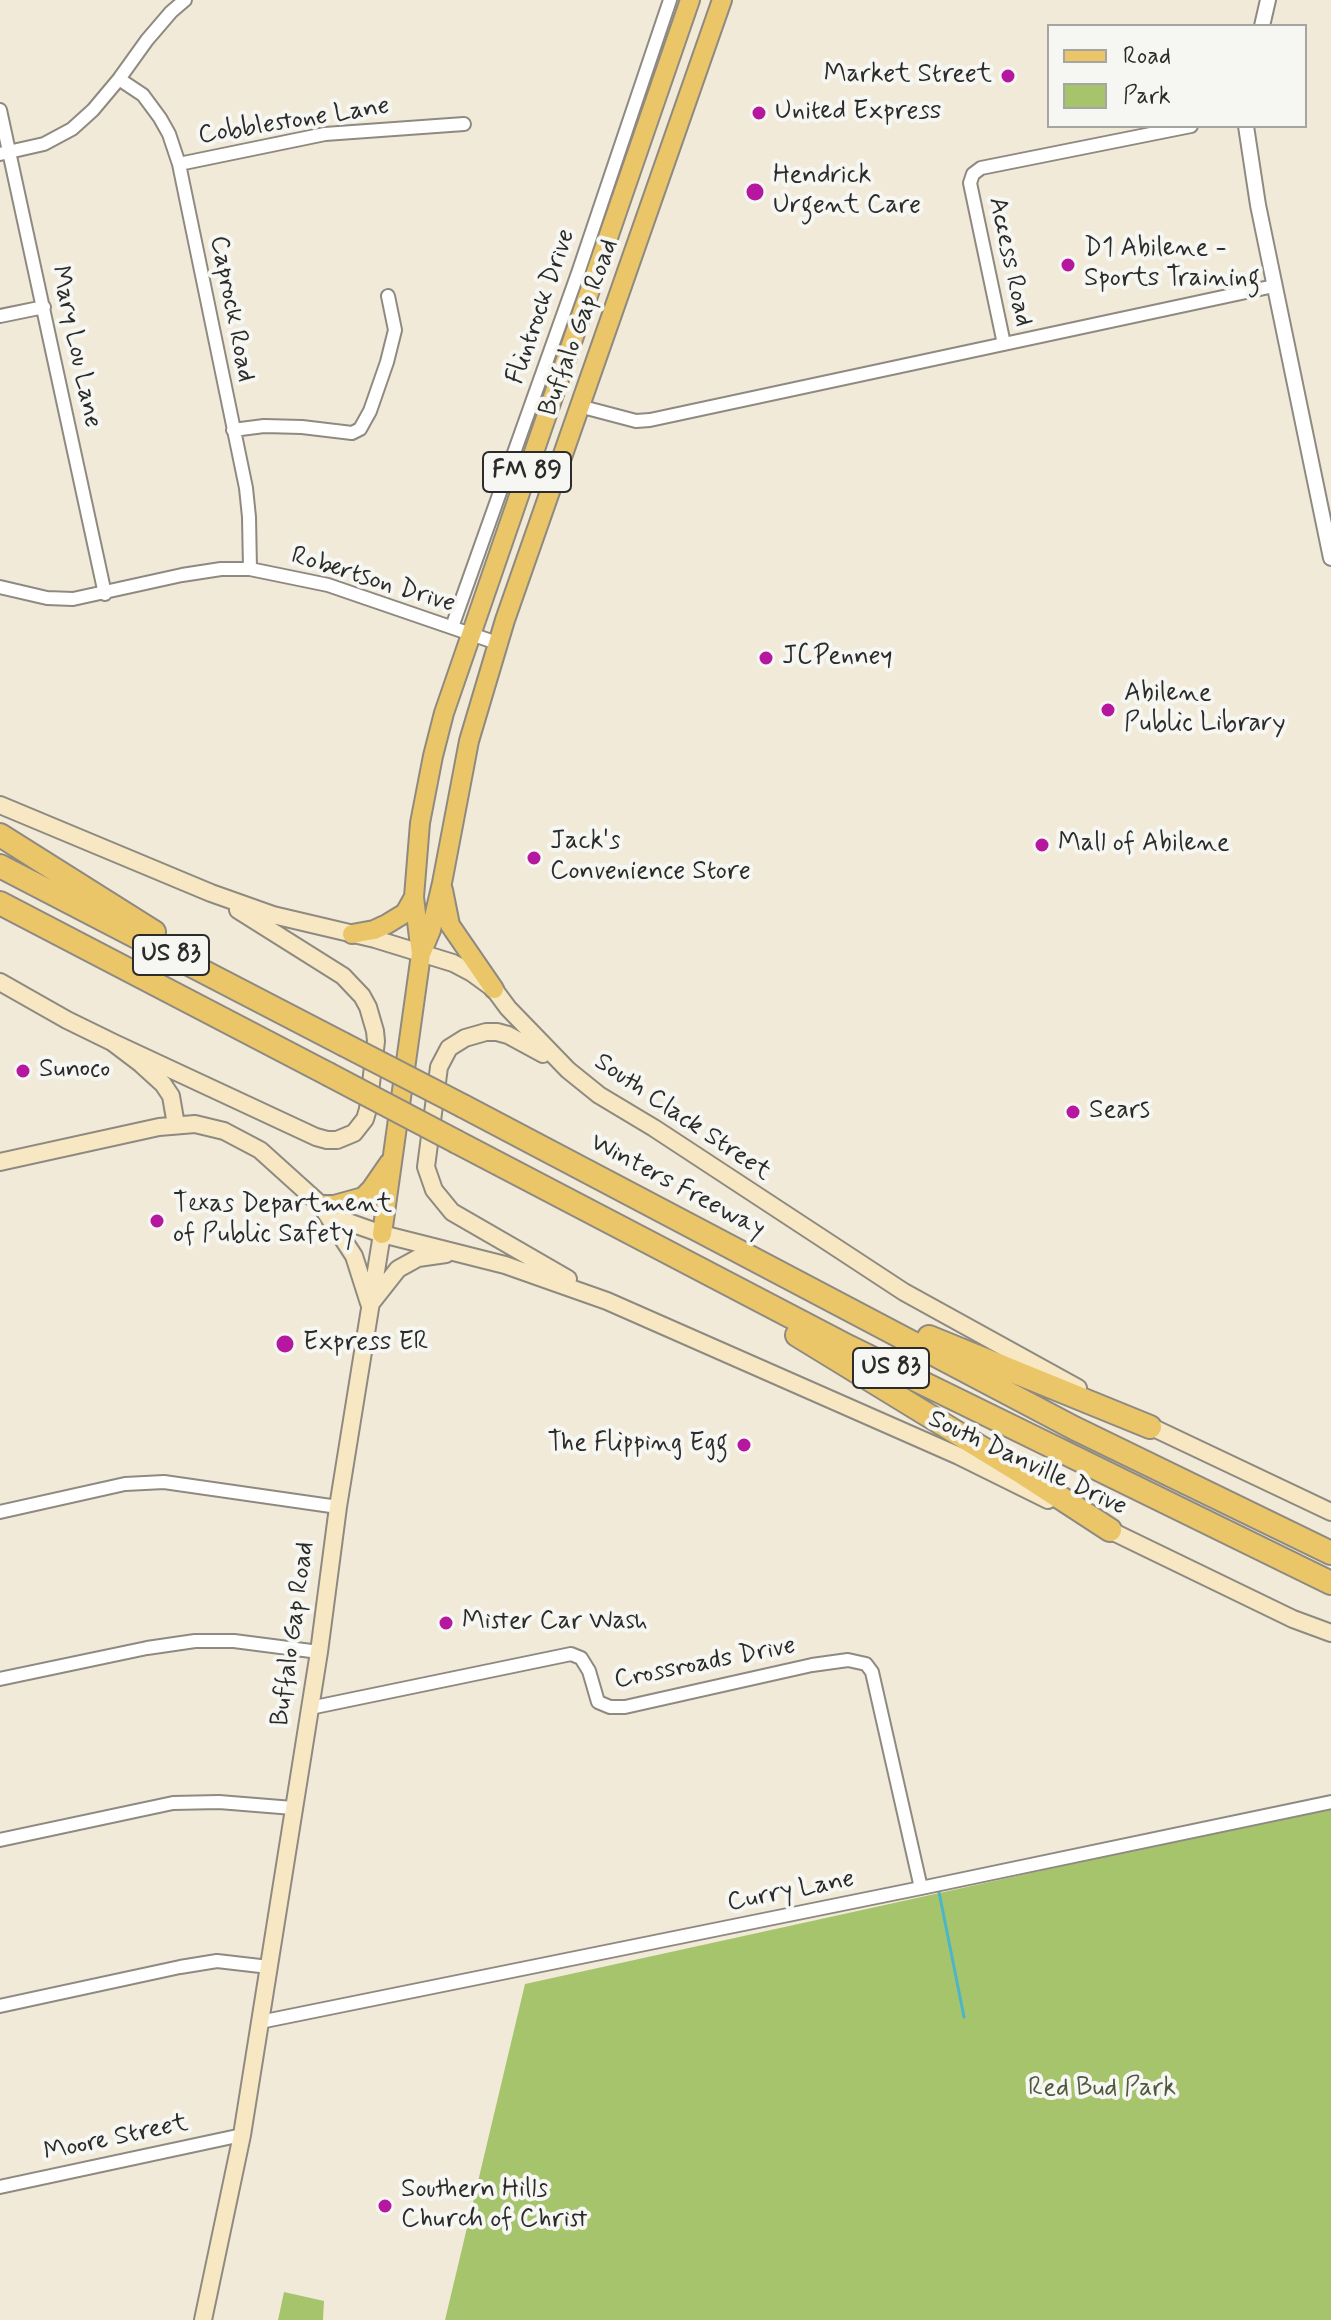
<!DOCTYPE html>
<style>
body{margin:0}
#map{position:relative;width:1331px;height:2320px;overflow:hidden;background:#f2ead8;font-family:Mynerve,sans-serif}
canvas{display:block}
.legend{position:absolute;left:1047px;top:24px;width:260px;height:104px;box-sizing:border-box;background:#f6f6f2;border:2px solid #a5a5a2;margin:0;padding:10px 14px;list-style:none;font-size:24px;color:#2b2b2b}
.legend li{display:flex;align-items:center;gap:16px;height:40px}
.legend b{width:40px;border:2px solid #a5a5a2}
</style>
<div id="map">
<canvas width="1331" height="2320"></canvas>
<ul class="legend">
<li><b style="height:10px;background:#ebc669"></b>Road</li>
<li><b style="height:22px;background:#a6c46c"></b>Park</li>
</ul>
</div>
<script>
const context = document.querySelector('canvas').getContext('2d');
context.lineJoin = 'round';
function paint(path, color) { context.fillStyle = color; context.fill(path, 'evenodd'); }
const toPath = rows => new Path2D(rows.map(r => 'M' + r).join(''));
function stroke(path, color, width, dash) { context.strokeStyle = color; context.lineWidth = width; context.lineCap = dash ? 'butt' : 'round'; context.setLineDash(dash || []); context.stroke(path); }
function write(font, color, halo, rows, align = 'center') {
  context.font = font + ' Mynerve,sans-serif'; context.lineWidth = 8; context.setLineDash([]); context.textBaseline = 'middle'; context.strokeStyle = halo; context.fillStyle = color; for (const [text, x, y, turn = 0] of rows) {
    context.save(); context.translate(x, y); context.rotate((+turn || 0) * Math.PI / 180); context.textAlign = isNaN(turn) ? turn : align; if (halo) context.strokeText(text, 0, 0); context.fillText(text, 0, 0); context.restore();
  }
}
paint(toPath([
 [1331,1807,1331,2320,445,2320,525,1984],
 [284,2292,324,2301,323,2320,278,2320]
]), '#a6c46c');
stroke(toPath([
 [939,1892,964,2017]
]), '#4bb6c8', 3);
const minor = toPath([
 [119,79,143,95,160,118,169,134,179,164,246,488,249,517,250,569],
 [0,110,105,594],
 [0,154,44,144,72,129,93,110,119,79,147,40,171,12,185,0],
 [179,164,325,134,464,124],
 [0,316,44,307],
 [1004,344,970,183,973,174,981,168,1191,126],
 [579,406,636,421,650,420,1274,286],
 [233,430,264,426,302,427,352,433,360,429,370,411,387,362,395,330,388,296],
 [0,587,47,598,73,599,182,575,221,569,250,569,328,585,497,643],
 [452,627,578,273,670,0],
 [0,1512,125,1484,164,1482,338,1507],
 [0,1679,147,1648,195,1641,234,1641,319,1652],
 [310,1708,571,1654,581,1658,589,1671,598,1702,610,1707,625,1707,812,1665,848,1660,866,1664,872,1672,921,1888],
 [0,1840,173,1803,219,1802,293,1808],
 [0,2006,180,1967,217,1961,269,1967],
 [260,2022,921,1888,1331,1802],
 [0,2187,242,2135]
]);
const tertiary = toPath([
 [1262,26,1268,0],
 [1246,126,1258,205,1331,558]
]);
const secondary = toPath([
 [0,805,211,893,273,915,375,939,453,963,472,973,494,989,508,1008,568,1070,599,1095,654,1128,904,1292,1078,1388],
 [0,982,67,1020,112,1042,141,1064,163,1084,171,1096,176,1125],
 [112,1042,316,1137,327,1140,337,1140,354,1133,365,1119,368,1109,376,1041,375,1031,368,1007,362,996,343,976,238,910],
 [543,1054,508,1035,497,1032,486,1032,465,1038,449,1048,439,1067,426,1167,434,1190,452,1212,568,1279],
 [0,1162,159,1127,195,1124,224,1131,260,1150,321,1205,348,1222,382,1234,505,1265,607,1301,959,1456,1048,1500],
 [324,1210,354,1256,369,1303],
 [372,1302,398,1269,418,1258,446,1254],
 [1141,1422,1331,1512],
 [1101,1526,1293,1619,1331,1633],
 [203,2320,242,2135,319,1652,338,1507,382,1234]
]);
const primary = toPath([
 [443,890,450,925,494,989],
 [352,934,374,930,387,924,405,913,414,897],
 [421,954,414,897,420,823,433,756,444,713,690,0],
 [321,1205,334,1205,363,1197,371,1189,389,1163],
 [382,1234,421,954,431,930,442,883,469,741,505,620,722,0]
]);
const motorway = toPath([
 [0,835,154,932],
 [0,866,343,1044],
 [0,903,328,1074],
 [463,1106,1074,1428,1331,1553],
 [457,1142,849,1347,1331,1583],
 [797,1335,1021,1472,1110,1530],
 [929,1337,1150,1427]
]);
stroke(minor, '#8e8a82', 16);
stroke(tertiary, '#8e8a82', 18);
stroke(secondary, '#8e8a82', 20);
stroke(primary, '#8e8a82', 22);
stroke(motorway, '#8e8a82', 26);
stroke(minor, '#fff', 12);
stroke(tertiary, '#fff', 14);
stroke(secondary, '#f7e8c3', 16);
stroke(primary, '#ebc669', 18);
stroke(motorway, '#ebc669', 22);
const motorwayBridge = toPath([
 [343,1044,463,1106],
 [328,1074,457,1142]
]);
stroke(motorwayBridge, '#8e8a82', 26, []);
stroke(motorwayBridge, '#ebc669', 22);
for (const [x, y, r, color] of [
 [1008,76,8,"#b5179e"],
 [759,113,8,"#b5179e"],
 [755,192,10,"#b5179e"],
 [1068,265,8,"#b5179e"],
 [766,658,8,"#b5179e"],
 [1108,710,8,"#b5179e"],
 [1042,845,8,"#b5179e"],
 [534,858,8,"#b5179e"],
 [23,1071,8,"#b5179e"],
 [1073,1112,8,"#b5179e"],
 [157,1221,8,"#b5179e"],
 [285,1344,10,"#b5179e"],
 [744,1445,8,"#b5179e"],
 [446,1623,8,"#b5179e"],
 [385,2206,8,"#b5179e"]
]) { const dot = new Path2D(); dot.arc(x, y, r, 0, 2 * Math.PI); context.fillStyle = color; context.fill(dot); stroke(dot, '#f6f6f2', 3); }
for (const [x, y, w] of [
 [527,472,88],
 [171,955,76],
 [891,1368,76]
]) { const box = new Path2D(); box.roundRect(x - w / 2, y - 20, w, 40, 6); context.fillStyle = '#f6f6f2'; context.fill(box); stroke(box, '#2b2b2b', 2); }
write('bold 24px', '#2b2b2b', null, [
 ["FM 89",527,472],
 ["US 83",171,955],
 ["US 83",891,1368]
]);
write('26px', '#2b2b2b', '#f6f6f2', [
 ["Market Street",992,76,"right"],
 ["United Express",775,113],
 ["Hendrick",773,177],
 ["Urgent Care",773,207],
 ["D1 Abilene -",1084,250],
 ["Sports Training",1084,280],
 ["JCPenney",782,658],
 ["Abilene",1124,695],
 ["Public Library",1124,725],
 ["Jack's",550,843],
 ["Convenience Store",550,873],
 ["Mall of Abilene",1058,845],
 ["Sunoco",39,1071],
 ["Sears",1089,1112],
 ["Texas Department",173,1206],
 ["of Public Safety",173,1236],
 ["Express ER",303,1344],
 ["The Flipping Egg",728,1445,"right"],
 ["Mister Car Wash",462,1623],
 ["Southern Hills",401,2191],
 ["Church of Christ",401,2221]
], 'left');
write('26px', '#2b2b2b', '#f6f6f2', [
 ["Cobblestone Lane",294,122,-9],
 ["Access Road",1009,262,78],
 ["Flintrock Drive",542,307,-71],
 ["Caprock Road",231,309,79],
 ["Buffalo Gap Road",580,328,-70],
 ["Mary Lou Lane",75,347,78],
 ["Robertson Drive",373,581,17],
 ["South Clack Street",682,1118,34],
 ["Winters Freeway",677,1187,28],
 ["South Danville Drive",1027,1464,25],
 ["Buffalo Gap Road",294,1634,-82],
 ["Crossroads Drive",705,1664,-11],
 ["Curry Lane",791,1892,-11],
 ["Moore Street",116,2139,-12]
]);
write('26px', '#50593e', '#f6f6f2', [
 ["Red Bud Park",1102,2090]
]);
</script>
